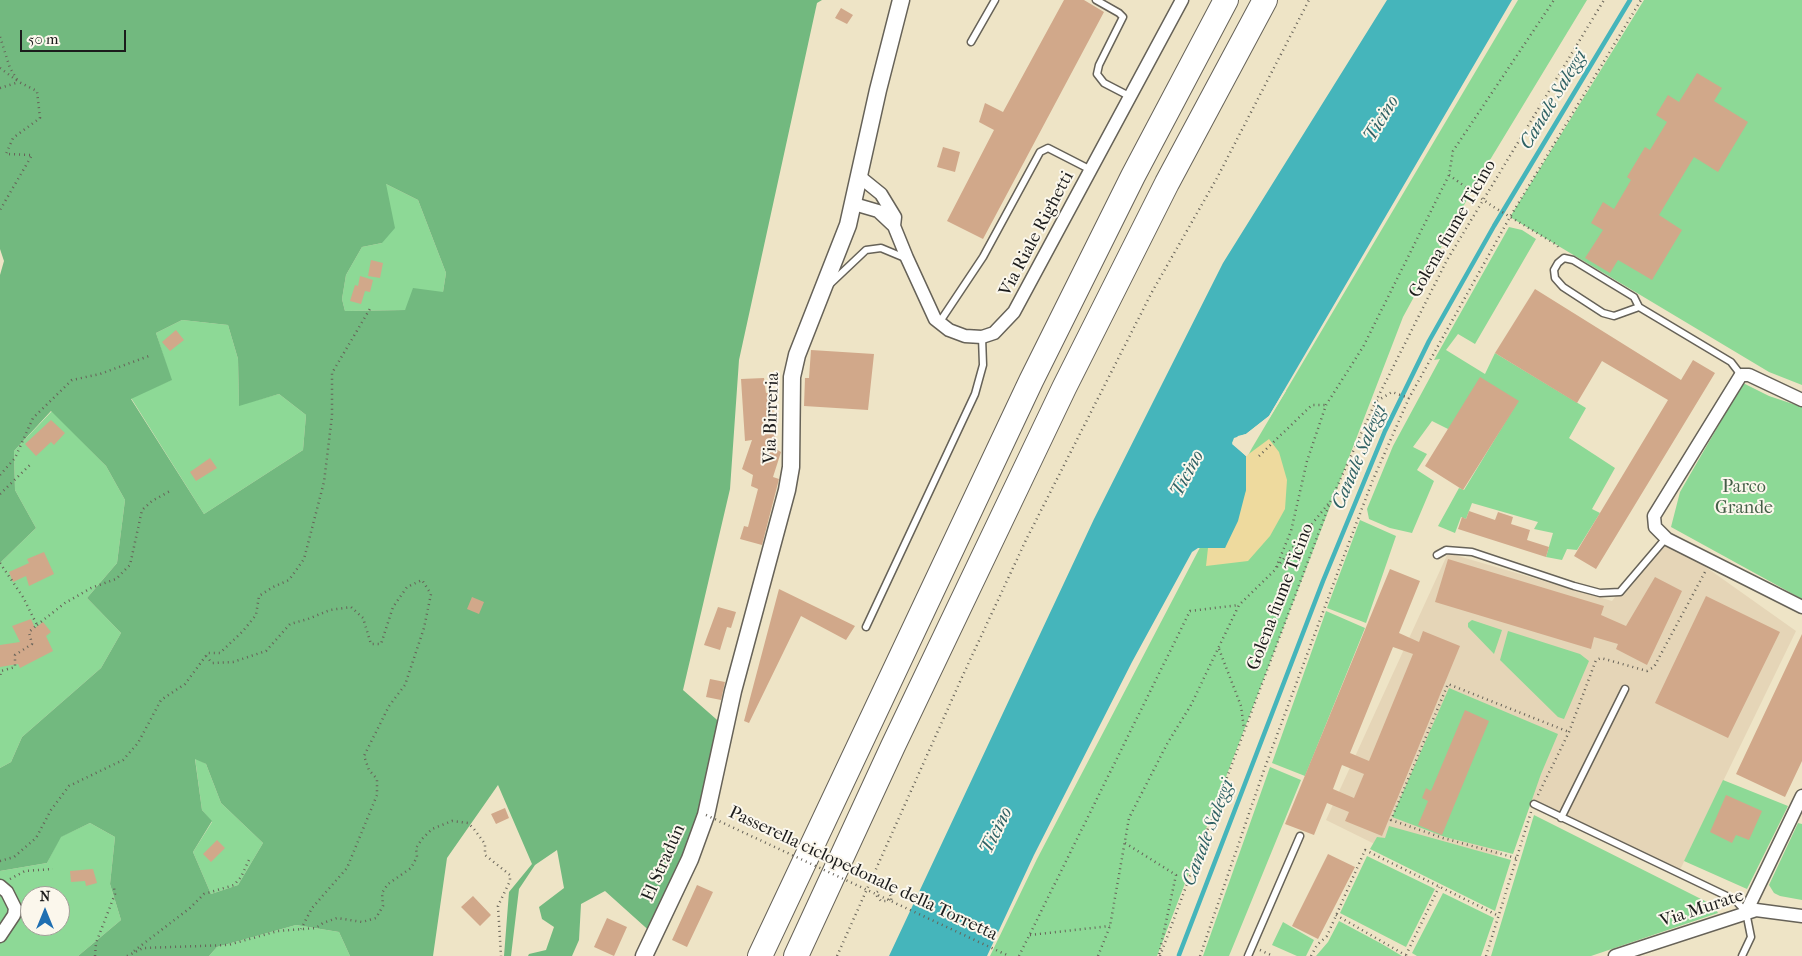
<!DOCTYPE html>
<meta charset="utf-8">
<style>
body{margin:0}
#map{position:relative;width:1802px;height:956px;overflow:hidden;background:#eee4c6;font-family:"IM FELL French Canon",serif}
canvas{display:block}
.north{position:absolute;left:20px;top:886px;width:50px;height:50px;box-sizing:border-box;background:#fbf7ec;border:1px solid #a29f99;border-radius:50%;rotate:0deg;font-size:14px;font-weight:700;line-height:20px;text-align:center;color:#1c1c1c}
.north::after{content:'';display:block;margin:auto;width:18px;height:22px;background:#1f6fb2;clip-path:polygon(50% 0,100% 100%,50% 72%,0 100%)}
.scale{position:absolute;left:20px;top:30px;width:106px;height:22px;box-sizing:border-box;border:2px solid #1c1c1c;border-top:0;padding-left:6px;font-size:15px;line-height:18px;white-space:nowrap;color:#1c1c1c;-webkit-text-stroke:4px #fbf7ec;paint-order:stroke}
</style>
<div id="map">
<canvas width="1802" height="956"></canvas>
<div class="north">N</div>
<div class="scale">50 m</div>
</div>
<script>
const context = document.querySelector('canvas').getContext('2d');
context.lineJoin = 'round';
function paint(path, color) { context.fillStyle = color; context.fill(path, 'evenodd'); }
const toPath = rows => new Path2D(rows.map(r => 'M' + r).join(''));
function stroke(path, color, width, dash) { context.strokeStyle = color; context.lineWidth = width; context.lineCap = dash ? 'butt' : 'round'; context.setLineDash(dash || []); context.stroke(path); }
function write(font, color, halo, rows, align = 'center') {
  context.font = font + ' "IM FELL French Canon",serif'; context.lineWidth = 4; context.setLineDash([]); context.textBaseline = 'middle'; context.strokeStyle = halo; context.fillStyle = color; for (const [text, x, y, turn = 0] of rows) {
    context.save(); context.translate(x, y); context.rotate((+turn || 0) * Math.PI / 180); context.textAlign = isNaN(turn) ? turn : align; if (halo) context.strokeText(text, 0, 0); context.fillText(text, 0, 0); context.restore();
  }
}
paint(toPath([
 [1662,536,1796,631,1679,872,1533,799,1474,893,1326,820,1448,553,1612,601]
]), '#e5d5b7');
paint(toPath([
 [1518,0,1587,0,1476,183,1403,317,1157,956,990,956,1037,859,1252,448],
 [1644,0,1802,0,1802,385,1769,372,1510,217],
 [386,184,418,200,446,273,443,292,405,310,345,311,342,299,346,275,362,247,382,243],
 [1509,227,1522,230,1536,239,1475,344,1458,334,1446,350,1485,374,1495,353,1586,408,1569,438,1615,468,1592,509,1600,513,1577,550,1567,549,1562,560,1546,557,1553,533,1534,529,1538,522,1472,503,1466,519,1461,517,1455,533,1438,526,1459,488,1464,490,1518,401,1448,429,1432,421,1413,447,1427,454,1417,470,1434,481,1412,533,1390,528,1369,519,1367,509,1393,446,1440,359,1434,360],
 [182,320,228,325,238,359,239,405,279,394,306,415,303,450,204,514,131,398,171,380,156,333],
 [1743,383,1769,396,1802,407,1802,599,1671,527,1680,492],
 [52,411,106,466,125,500,117,563,87,598,121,633,101,668,22,737,11,762,0,768,0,563,36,528,15,490,14,451],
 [1360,520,1396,536,1366,623,1327,608],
 [1326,611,1365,628,1305,776,1272,763],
 [1472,620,1502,630,1494,654,1468,627,1468,623],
 [1508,631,1580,654,1589,661,1564,719,1558,717,1500,660],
 [1449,688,1558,734,1541,774,1513,854,1445,837,1392,817],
 [195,758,206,764,221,803,263,843,238,885,211,894,193,852,212,822,202,810],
 [1270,767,1301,780,1229,956,1203,956],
 [1723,780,1788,806,1747,889,1684,861],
 [1534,815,1713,905,1718,913,1591,956,1491,956],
 [90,823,115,837,110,884,121,920,78,956,0,956,0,871,47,863,60,837],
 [30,896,60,896,60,926,30,926],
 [1798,823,1802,824,1802,900,1780,896,1774,893,1769,885],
 [1389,826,1511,860,1495,911,1370,849,1377,837,1385,838],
 [1367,856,1435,889,1406,947,1340,913],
 [1443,893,1494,918,1481,956,1417,956,1412,953],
 [1339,921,1382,944,1402,956,1316,956,1328,942],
 [1283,922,1314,940,1306,956,1297,956,1272,945],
 [296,925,339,932,350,956,209,956,217,947]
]), '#8dd996');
paint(toPath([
 [0,0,822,0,817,3,739,360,730,489,683,690,724,726,707,808,654,935,605,891,581,904,579,940,572,956,528,956,529,954,546,950,554,927,542,919,539,907,564,888,557,850,535,865,519,889,511,956,504,956,509,892,532,864,498,785,447,858,433,956,350,956,339,932,296,925,217,947,209,956,78,956,121,920,110,884,115,837,90,823,61,837,47,863,0,871,0,768,11,762,22,737,101,668,121,633,87,598,117,563,125,500,106,466,51,411,14,451,15,490,36,528,0,563,0,275,4,261,0,249],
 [386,184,418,200,446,273,443,292,413,288,405,310,345,311,342,299,346,275,362,247,382,243,395,228],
 [182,320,228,325,238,359,239,406,279,394,306,415,303,450,204,514,131,399,172,380,156,333],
 [195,759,206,764,221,803,263,843,238,885,211,894,193,852,212,821,202,810]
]), '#72b97f');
paint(toPath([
 [1269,439,1279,452,1287,480,1285,509,1270,536,1248,561,1206,566,1208,548,1225,548,1246,490,1246,456]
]), '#eeda9e');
paint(toPath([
 [1387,0,1512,0,1269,416,1246,434,1238,436,1232,444,1246,456,1246,490,1238,521,1225,548,1198,548,1192,552,1132,662,1034,855,987,956,889,956,1094,519,1223,263]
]), '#45b5bb');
paint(toPath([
 [1284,391,1286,391,1270,417,1247,436,1236,440,1235,443,1248,455,1246,456,1232,443,1234,438,1246,434,1269,416]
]), '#eee4c6');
stroke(toPath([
 [1179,955,1323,581,1385,431,1429,341,1494,226,1630,0]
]), '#45b5bb', 4.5);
paint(toPath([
 [1064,0,1084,0,1104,12,983,239,947,221,994,130,979,122,985,103,1003,112],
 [841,8,853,15,847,24,835,18],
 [1697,73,1722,88,1714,101,1748,122,1718,172,1694,157,1659,215,1682,230,1652,280,1618,260,1610,273,1585,258,1603,230,1591,223,1603,202,1614,209,1631,180,1627,177,1645,147,1650,150,1667,122,1656,115,1668,95,1679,102],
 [943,147,960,152,955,172,937,167],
 [371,260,383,263,380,278,368,276],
 [360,276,373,280,370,292,365,291,361,304,350,301,355,285,358,286],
 [1535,289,1681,380,1693,360,1715,373,1596,569,1574,556,1668,400,1602,361,1577,403,1495,353],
 [176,330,184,340,170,351,162,342],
 [811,350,874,354,868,410,804,406,805,378,809,378],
 [1480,377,1519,401,1463,490,1425,466],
 [764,378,766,393,772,392,776,449,781,452,773,477,779,479,762,545,740,539,744,526,748,527,758,489,751,486,753,475,742,469,752,440,745,441,741,379],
 [51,420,65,433,54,445,51,442,36,456,25,444],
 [210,458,217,468,196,481,190,472],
 [1469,511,1495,520,1498,512,1513,517,1511,524,1530,530,1527,540,1549,547,1546,557,1458,529,1462,517,1466,519],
 [44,552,54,574,29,586,26,576,13,582,9,572,29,563,27,559],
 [1448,559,1604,606,1601,615,1626,626,1655,577,1682,591,1647,665,1616,649,1618,644,1594,637,1591,649,1435,602],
 [1390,569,1420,581,1399,633,1419,642,1423,631,1460,646,1382,836,1345,821,1349,812,1327,803,1314,835,1285,824],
 [1393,647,1413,654,1369,761,1350,753],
 [1342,765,1364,774,1354,798,1333,789],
 [779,589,855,626,846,640,801,616,749,723,744,721],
 [1706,596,1780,632,1728,738,1655,703],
 [472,597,484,602,479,614,467,609],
 [718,607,736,612,731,628,727,627,720,650,704,645],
 [31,619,35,628,43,622,51,632,46,636,53,651,20,668,18,664,0,667,0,645,20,642,12,626],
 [1802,634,1802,761,1785,797,1736,774],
 [710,679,725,682,721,700,706,697],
 [1465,710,1489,721,1442,835,1418,825,1428,801,1422,798,1426,788,1431,791],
 [1726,795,1762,811,1749,840,1736,835,1732,843,1710,832],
 [505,808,509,818,496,824,491,814],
 [217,840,225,848,211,862,203,854],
 [1328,854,1355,867,1318,939,1292,926],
 [93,869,97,883,86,886,85,881,71,882,70,871],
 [697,885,713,892,687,947,672,940],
 [473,896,491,915,480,926,461,907],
 [607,918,627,927,614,956,594,947]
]), '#d1a88a');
const service = toPath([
 [1096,0,1119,13,1123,17,1099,65,1097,74,1104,83,1131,97],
 [971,42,995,0],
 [829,285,866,250,881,248,905,258],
 [1639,307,1614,316,1603,313,1563,287,1555,278,1554,270,1558,263,1564,258,1573,260,1634,297,1639,307,1731,362,1741,375],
 [939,323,983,257,1040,152,1048,148,1091,170],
 [1437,555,1446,550,1472,552,1574,586,1600,593,1620,592,1666,538],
 [866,627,975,394,983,365,982,337],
 [1534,804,1735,900,1746,912,1751,937,1742,956],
 [1561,818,1625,689],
 [1248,956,1300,836]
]);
const minor = toPath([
 [860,177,881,194,895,217,894,226,907,258,935,319,949,330,965,336,982,337,994,333,1014,312,1182,0],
 [854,204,878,211,894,226],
 [1802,400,1749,375,1741,375,1654,516,1655,527,1667,539,1802,607],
 [0,886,7,892,15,908,14,915,0,936],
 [1746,912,1802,796],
 [1615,956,1756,910,1802,916]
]);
const tertiary = toPath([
 [644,956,690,859,706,815,733,691,787,490,791,467,792,377,797,355,848,225,878,90,901,0]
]);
const motorway = toPath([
 [760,956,1031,381,1133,176,1226,0],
 [796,956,893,746,1064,388,1167,183,1265,0]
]);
stroke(service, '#666258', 9);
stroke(minor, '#666258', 15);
stroke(tertiary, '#666258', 19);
stroke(motorway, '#666258', 26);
stroke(toPath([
 [0,37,10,68,18,81],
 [0,68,19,82,37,91,40,118,13,138,6,154,32,155,0,210],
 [0,88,19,82],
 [1449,175,1492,206,1557,245,1560,250],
 [1377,401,1392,392,1409,398],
 [1259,456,1312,405,1326,405],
 [0,475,15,458,33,418,72,380,100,374,149,356],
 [0,494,32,463],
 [0,563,23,597,37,625,29,632,32,644,15,655,15,667,1,671,0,677],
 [1277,567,1329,503],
 [37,625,65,603,91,588,116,579,130,565,142,510,152,501,172,490],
 [1219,649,1241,706,1244,729],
 [206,656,212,663,233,662,266,651,290,624,308,619,330,610,351,607,363,618,371,644,381,644,393,607,407,587,422,580,431,594,424,628,405,685,389,706,364,756,369,770,377,779,377,795,347,868,312,908,301,929],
 [1538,795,1569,732,1596,660,1601,658,1647,671,1654,667,1705,572],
 [1125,843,1176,875,1159,955],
 [1516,858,1443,838,1391,820,1448,684,1569,732],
 [0,861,14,857,36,838,51,810,69,786,123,760,138,743,161,700,185,684,208,653,220,653,243,631,256,615,259,596,273,587,289,580,304,559,324,482,332,416,332,373,371,307],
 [10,879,25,871,53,869],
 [871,881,888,889,891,897,888,901,881,901,877,896,877,892],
 [1336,915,1407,956],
 [1030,935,1110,926],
 [1260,950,1273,956],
 [134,951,190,908,204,894,234,885,241,877,249,860],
 [1406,955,1439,887],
 [95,956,96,943,115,894,114,888],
 [127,956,143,948,228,945,278,931,316,928,323,923,337,918,362,922,376,918,383,906,382,893,388,884,411,868,417,857,416,848,422,839,432,829,452,821,468,823,474,829,485,844,485,855,510,875,510,881,498,906,501,956],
 [837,956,963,675,1026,540,1152,292,1217,178,1309,0],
 [1019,956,1190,611,1239,605],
 [1098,956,1110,926,1129,818,1167,744,1191,705,1239,605,1275,570,1291,531,1307,461,1326,405,1363,347,1449,175,1453,151,1554,0],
 [1160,956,1331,500,1376,401,1447,260,1604,0],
 [1200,956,1264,770,1336,577,1372,482,1409,398,1510,217,1641,0],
 [1311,956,1317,945,1327,936,1365,850,1499,916],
 [1486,956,1531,812]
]), '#666258', 2.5, [1, 4]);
stroke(service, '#fff', 6);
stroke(minor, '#fff', 12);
stroke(tertiary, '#fff', 16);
stroke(motorway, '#fff', 24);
stroke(toPath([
 [706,815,1009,956],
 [877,892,882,888,889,888,892,892,891,901]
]), '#666258', 2.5, [1, 4]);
write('18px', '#1c1c1c', '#fbf7ec', [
 ["Golena fiume Ticino",1453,229,-60],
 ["Via Riale Righetti",1037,234,-62],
 ["Via Birreria",772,418,-88],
 ["Golena fiume Ticino",1281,597,-69],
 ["El Stradún",664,863,-66],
 ["Passerella ciclopedonale della Torretta",863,874,25],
 ["Via Murate",1702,909,-18]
]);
write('18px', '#445e47', '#fbf7ec', [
 ["Parco",1744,488],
 ["Grande",1744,509]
]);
write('italic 19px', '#2e6164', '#fbf7ec', [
 ["Canale Saleggi",1554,100,-59],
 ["Ticino",1382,119,-59],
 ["Canale Saleggi",1360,457,-67],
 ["Ticino",1188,474,-62],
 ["Ticino",997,831,-64],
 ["Canale Saleggi",1209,833,-69]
]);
</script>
